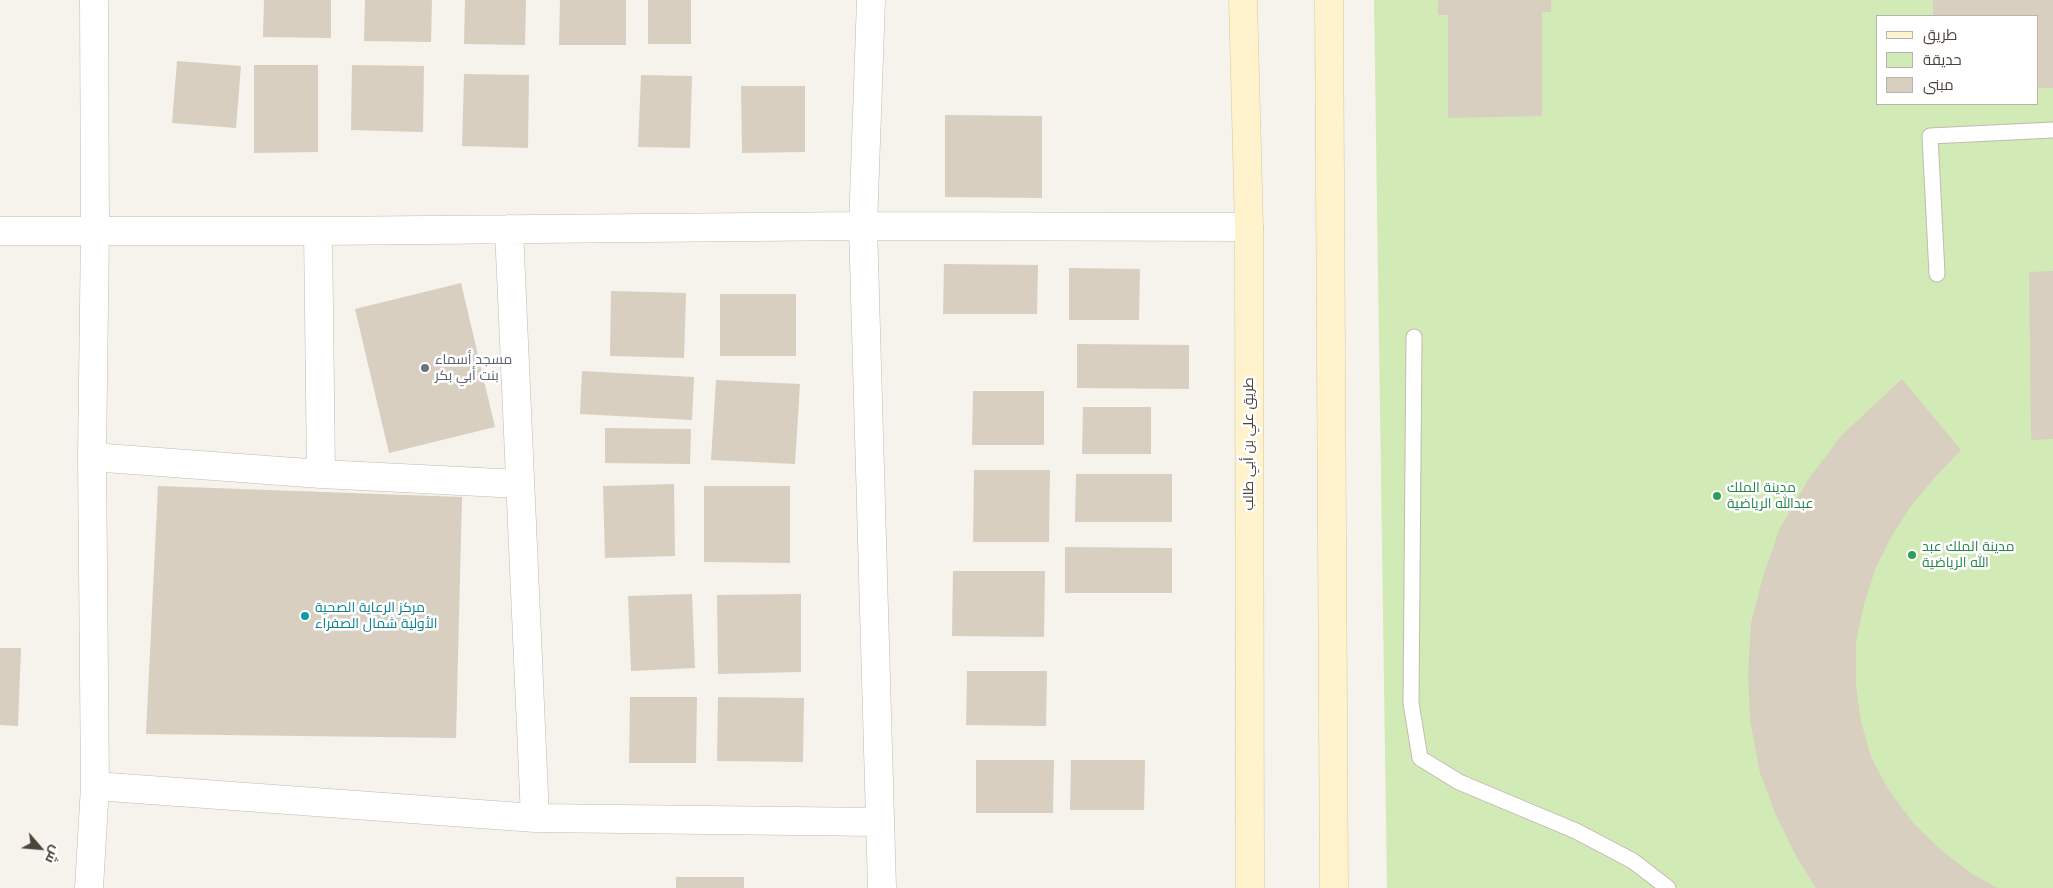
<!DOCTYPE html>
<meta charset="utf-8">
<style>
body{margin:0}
#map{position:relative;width:2053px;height:888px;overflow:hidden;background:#f6f3ec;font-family:Poppins,Cairo,sans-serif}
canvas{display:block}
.legend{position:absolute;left:1876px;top:15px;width:162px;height:90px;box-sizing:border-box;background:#fff;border:1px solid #b7b4b0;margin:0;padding:6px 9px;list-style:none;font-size:15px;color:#4b4439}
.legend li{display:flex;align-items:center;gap:10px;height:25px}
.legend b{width:25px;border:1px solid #b7b4b0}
.north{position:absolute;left:15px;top:823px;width:50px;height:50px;-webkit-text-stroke:4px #fff;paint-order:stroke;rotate:117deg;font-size:14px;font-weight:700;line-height:20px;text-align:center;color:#4b4439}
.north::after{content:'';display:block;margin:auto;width:18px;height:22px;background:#4b4439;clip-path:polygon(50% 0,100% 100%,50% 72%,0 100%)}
</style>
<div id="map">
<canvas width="2053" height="888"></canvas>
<ul class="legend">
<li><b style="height:6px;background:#fff3cd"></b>طريق</li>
<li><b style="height:14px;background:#d2eab5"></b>حديقة</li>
<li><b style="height:14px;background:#d8cfc1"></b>مبنى</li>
</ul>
<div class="north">ش</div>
</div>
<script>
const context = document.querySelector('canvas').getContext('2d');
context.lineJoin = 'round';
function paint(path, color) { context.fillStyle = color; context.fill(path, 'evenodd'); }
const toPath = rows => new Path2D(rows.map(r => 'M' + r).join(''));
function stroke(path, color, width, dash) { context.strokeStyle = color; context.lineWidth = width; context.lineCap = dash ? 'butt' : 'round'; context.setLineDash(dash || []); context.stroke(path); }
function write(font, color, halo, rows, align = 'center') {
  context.font = font + ' Poppins,Cairo,sans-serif'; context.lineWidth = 5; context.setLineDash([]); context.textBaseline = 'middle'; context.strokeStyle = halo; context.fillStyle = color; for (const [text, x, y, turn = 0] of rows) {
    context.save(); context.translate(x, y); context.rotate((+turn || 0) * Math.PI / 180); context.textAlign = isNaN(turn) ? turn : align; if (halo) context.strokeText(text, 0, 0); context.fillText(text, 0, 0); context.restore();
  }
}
paint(toPath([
 [1374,0,2053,0,2053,888,1387,888],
 [1877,16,2037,16,2037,104,1877,104]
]), '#d2eab5');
paint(toPath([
 [264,0,331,0,331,38,263,37],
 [365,0,432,0,431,42,364,41],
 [465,0,526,0,525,45,464,44],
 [560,0,626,0,626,45,559,45],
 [648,0,691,0,691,44,648,44],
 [1438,0,1551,0,1551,12,1542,12,1542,116,1448,118,1448,15,1438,15],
 [1933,0,2053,0,2053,88,2037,88,2037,16,1933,16],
 [177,61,241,66,236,128,172,123],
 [254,65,318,65,318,152,254,153],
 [352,65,424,66,423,132,351,130],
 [464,74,529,75,528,148,462,146],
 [641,75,692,76,690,148,638,147],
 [741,86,805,86,805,152,742,153],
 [945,115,1042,116,1042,198,945,197],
 [944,264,1038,265,1037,314,943,314],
 [1069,268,1140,269,1139,320,1069,320],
 [2053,271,2053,439,2031,440,2029,272],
 [461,283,495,427,389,453,355,309],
 [611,291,686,293,684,358,610,356],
 [720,294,796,294,796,356,720,356],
 [1077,344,1189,345,1189,389,1077,388],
 [582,371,694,377,692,420,580,414],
 [1902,379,1961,450,1936,476,1911,506,1891,537,1875,570,1864,604,1856,642,1856,686,1861,721,1871,757,1888,789,1914,824,1942,851,1974,875,1997,888,1816,888,1796,856,1775,813,1760,773,1750,720,1748,673,1751,623,1762,580,1779,530,1808,480,1841,436],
 [716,380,800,384,795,464,711,460],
 [973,391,1044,391,1044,445,972,445],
 [1083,407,1151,407,1151,454,1082,454],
 [605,428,691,429,690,464,605,463],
 [974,470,1050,470,1049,542,973,542],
 [1076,474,1172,474,1172,522,1075,522],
 [674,484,675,556,605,558,603,486],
 [158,486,462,497,456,738,146,734],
 [704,486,790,486,790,563,704,562],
 [1065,547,1172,548,1172,593,1065,593],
 [953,571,1045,571,1044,637,952,636],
 [692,594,695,668,631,671,628,596],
 [801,594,801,672,718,674,717,595],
 [0,648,21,648,18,726,0,725],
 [967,671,1047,671,1046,726,966,725],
 [630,697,697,697,696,763,629,763],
 [718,697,804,698,803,762,717,761],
 [976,760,1054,760,1053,813,976,813],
 [1071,760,1145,760,1144,810,1070,810],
 [676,877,744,877,744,888,676,888]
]), '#d8cfc1');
const lane = toPath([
 [1937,274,1930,136,2053,130],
 [1414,337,1411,703,1420,758,1459,782,1576,831,1633,861,1668,888]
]);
const street = toPath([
 [871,0,863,226,882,888],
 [509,229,535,818],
 [0,231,318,231,863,226,1249,227],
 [318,231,321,474],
 [92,457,321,474,520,484],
 [95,786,535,818,879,822],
 [89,888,95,786,92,457,95,231,94,0]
]);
const secondary = toPath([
 [1243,0,1249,227,1250,888],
 [1329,0,1334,888]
]);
stroke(lane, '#c2bbae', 17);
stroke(street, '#c2bbae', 29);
stroke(secondary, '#d6c79b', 29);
stroke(lane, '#fff', 15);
stroke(street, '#fff', 28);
stroke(secondary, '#fff3cd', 28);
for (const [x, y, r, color] of [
 [425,368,5,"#6b7280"],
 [1717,496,5,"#2e9e5b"],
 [1912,555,5,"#2e9e5b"],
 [305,616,5,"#0f9aa8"]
]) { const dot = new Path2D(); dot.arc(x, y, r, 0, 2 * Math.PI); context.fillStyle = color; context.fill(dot); stroke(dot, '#fff', 2); }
write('14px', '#5b616d', '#fff', [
 ["مسجد أسماء",435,360],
 ["بنت أبي بكر",435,376]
], 'left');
write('14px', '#4b4439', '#fff', [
 ["طريق علي بن أبي طالب",1249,444,-90]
]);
write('14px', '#27864d', '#fff', [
 ["مدينة الملك",1727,488],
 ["عبدالله الرياضية",1727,504],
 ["مدينة الملك عبد",1922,547],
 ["الله الرياضية",1922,563]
], 'left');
write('14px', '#0d838f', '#fff', [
 ["مركز الرعاية الصحية",315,608],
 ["الأولية شمال الصفراء",315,624]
], 'left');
</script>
